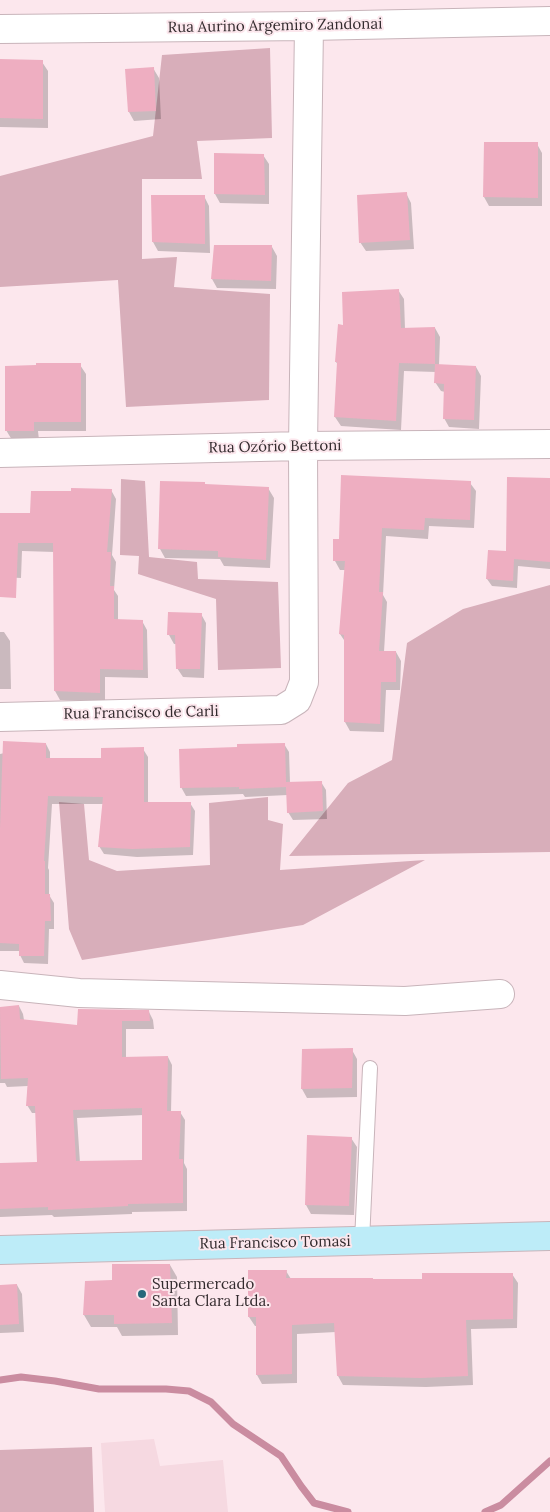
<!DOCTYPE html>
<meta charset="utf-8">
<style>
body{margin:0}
canvas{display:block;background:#fce7ed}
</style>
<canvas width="550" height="1512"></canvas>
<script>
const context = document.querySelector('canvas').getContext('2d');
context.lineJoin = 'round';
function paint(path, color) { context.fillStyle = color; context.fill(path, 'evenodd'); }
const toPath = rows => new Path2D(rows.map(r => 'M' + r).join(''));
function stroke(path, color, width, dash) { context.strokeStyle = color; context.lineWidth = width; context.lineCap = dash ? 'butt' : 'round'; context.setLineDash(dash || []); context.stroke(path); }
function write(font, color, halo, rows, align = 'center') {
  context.font = font + ' Lora,serif'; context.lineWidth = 4; context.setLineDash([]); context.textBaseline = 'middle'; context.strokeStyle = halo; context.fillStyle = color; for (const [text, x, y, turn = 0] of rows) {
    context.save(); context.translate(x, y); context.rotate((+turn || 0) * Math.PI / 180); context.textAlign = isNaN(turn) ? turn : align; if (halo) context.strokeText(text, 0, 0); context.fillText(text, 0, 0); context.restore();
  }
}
paint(toPath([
 [154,1439,160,1466,223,1460,228,1512,105,1512,101,1443]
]), '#f6d9e1');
paint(toPath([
 [270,48,272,138,197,141,202,179,142,179,142,259,177,257,174,287,270,294,269,400,126,407,118,280,0,287,0,176,153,136,162,55],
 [121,479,145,481,149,557,197,562,198,579,278,582,281,668,218,670,216,599,138,574,139,556,120,555],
 [550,585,550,852,289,856,348,783,392,760,407,643,463,609],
 [268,797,268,820,283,824,280,870,425,860,303,925,82,960,69,929,59,802,84,804,89,860,117,871,210,865,209,803],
 [92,1447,94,1512,0,1512,0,1450]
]), '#d8aeba');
paint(toPath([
 [0,61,42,62,48,71,48,128,0,127],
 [153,68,159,78,161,119,134,121,129,112],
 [537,144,542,153,542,206,489,206,484,197],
 [263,155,269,164,269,204,220,203,215,194],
 [406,193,411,203,414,249,366,251,360,242],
 [204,196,209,206,210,253,158,251,153,242],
 [272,247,277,256,276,289,217,288,212,279],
 [398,290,404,299,405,329,435,328,440,337,439,365,476,367,481,376,479,429,449,427,444,418,445,392,441,391,435,382,436,372,404,371,401,430,341,426,335,417,338,365,336,362,345,327],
 [80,365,86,374,86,431,38,431,39,440,12,440,6,430],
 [470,483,476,491,474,528,429,526,428,539,386,536,383,595,387,602,384,652,396,652,401,661,400,690,386,690,384,732,350,731,345,722,346,643,340,634,345,570,340,570,335,561,340,540],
 [550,484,550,569,518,566,517,588,492,586,487,579,508,552],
 [205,485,268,488,274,498,270,568,224,566,220,559,165,558,160,549],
 [111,490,116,499,112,555,116,562,114,590,118,596,118,620,142,621,147,630,148,678,105,677,105,701,60,700,55,691,55,552,22,551,21,578,0,577,0,514,31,515],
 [201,614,206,623,204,678,183,677,177,668,176,644,174,644,169,635],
 [0,632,4,632,10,641,11,689,0,689],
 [46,744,50,752,50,759,102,759,143,749,148,757,148,804,190,803,195,811,193,855,137,857,104,854,99,846,103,804,52,804,48,868,49,870,49,895,54,903,54,929,49,929,48,964,24,963,20,955,20,951,0,951,0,754],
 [284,744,289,752,290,783,321,782,326,790,327,819,293,820,288,812,288,795,245,797,243,794,186,796,181,787,239,748],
 [19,1006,23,1014,24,1020,78,1027,149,1012,153,1020,154,1029,126,1029,126,1058,168,1057,172,1065,171,1113,180,1112,185,1120,184,1163,187,1169,187,1211,132,1212,132,1214,54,1217,52,1215,0,1217,0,1164,38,1164,37,1113,32,1113,27,1105,28,1086,7,1087,5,1083,0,1083,0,1008],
 [144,1115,143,1162,80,1163,77,1118],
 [352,1050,357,1059,357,1097,307,1098,302,1089],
 [351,1138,357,1147,354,1215,311,1214,306,1205],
 [170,1265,177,1277,178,1335,122,1336,117,1327,91,1327,84,1315,114,1281],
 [286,1271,291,1279,373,1281,423,1280,512,1274,518,1283,517,1328,471,1329,473,1385,426,1387,343,1385,338,1376,336,1332,297,1334,297,1383,262,1384,257,1375,257,1326,255,1326,249,1317],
 [17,1285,22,1294,24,1332,0,1333,0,1286]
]), '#0003');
stroke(toPath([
 [0,1380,21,1377,55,1381,99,1389,166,1389,189,1391,211,1402,233,1424,281,1456,301,1486,314,1503,348,1512],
 [485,1512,501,1505,550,1461]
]), '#ca8ca0', 7);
paint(toPath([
 [0,59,43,60,43,119,0,118],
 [154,67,156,111,128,112,125,69],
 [484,142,538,142,538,198,483,197],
 [214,153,264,154,265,195,214,194],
 [407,192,410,240,359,243,357,195],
 [151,195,205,195,205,244,152,242],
 [214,245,272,245,271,281,211,279],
 [399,289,401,328,435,327,435,364,399,363,396,421,334,417,337,362,335,362,338,324,343,325,342,292],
 [36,363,81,363,81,422,34,422,34,431,5,431,5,366,36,365],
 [435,364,476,366,474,420,443,419,444,384,434,383],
 [341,475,471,481,470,520,425,518,424,530,382,528,379,592,383,592,379,651,396,651,396,682,381,682,380,724,344,722,344,635,339,634,345,561,333,561,333,539,339,539],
 [507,477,550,478,550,562,514,559,513,581,486,579,488,550,506,551],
 [160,481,205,482,205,484,269,487,266,560,218,557,218,551,158,549],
 [71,488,112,489,107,552,111,552,110,586,114,586,114,619,143,620,143,670,100,669,100,693,54,691,53,543,18,543,16,598,0,597,0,513,30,513,31,491,71,491],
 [168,612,202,613,200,669,176,669,175,635,167,635],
 [3,741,46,743,46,758,101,758,101,748,144,747,144,802,191,802,190,847,132,849,98,847,103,797,48,796,44,861,45,861,45,894,50,894,51,921,45,921,44,956,19,956,19,944,0,943,0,829],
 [285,743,286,782,322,781,323,811,287,813,286,787,239,789,239,787,180,788,179,749,237,747,237,744],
 [19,1005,20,1019,77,1025,78,1009,149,1010,150,1021,122,1021,122,1057,168,1056,167,1111,181,1111,179,1159,183,1159,183,1203,128,1204,128,1206,48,1210,48,1207,0,1209,0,1163,37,1162,35,1106,26,1106,28,1078,1,1079,0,1007],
 [142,1108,142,1160,76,1161,73,1110],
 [353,1048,352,1088,301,1089,302,1049],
 [307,1135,352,1137,349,1206,305,1205],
 [112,1264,170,1264,172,1323,114,1324,114,1315,83,1315,85,1281,112,1280],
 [248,1270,287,1270,286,1278,373,1278,373,1279,422,1279,422,1273,513,1273,513,1319,466,1320,468,1376,421,1378,337,1376,334,1323,292,1325,292,1374,256,1375,256,1317,248,1317],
 [17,1284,19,1324,0,1325,0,1285]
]), '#eeaec1');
const lane = toPath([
 [362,1241,370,1068]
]);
const street = toPath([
 [0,29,309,26,550,21],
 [0,453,303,446,550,444],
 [0,717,281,710,297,700,304,682,303,446,309,26],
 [0,985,79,993,405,1001,500,994]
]);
const secondary = toPath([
 [0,1250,550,1236]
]);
stroke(lane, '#c8b4ba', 16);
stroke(street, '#c8b4ba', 30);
stroke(secondary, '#c8b4ba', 30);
stroke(lane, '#fff', 14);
stroke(street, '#fff', 28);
stroke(secondary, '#bdecf8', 28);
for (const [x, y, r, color] of [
 [142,1294,5,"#26687b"]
]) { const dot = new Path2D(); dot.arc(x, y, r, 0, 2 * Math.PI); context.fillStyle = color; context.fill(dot); stroke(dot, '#fce7ed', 2); }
write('15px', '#332b2e', '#fce7ed', [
 ["Rua Aurino Argemiro Zandonai",275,26,-1],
 ["Rua Ozório Bettoni",275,447,-1],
 ["Rua Francisco de Carli",141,713,-1],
 ["Rua Francisco Tomasi",275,1243,-1]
]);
write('15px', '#332b2e', '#fce7ed', [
 ["Supermercado",152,1285],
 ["Santa Clara Ltda.",152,1302]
], 'left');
</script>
